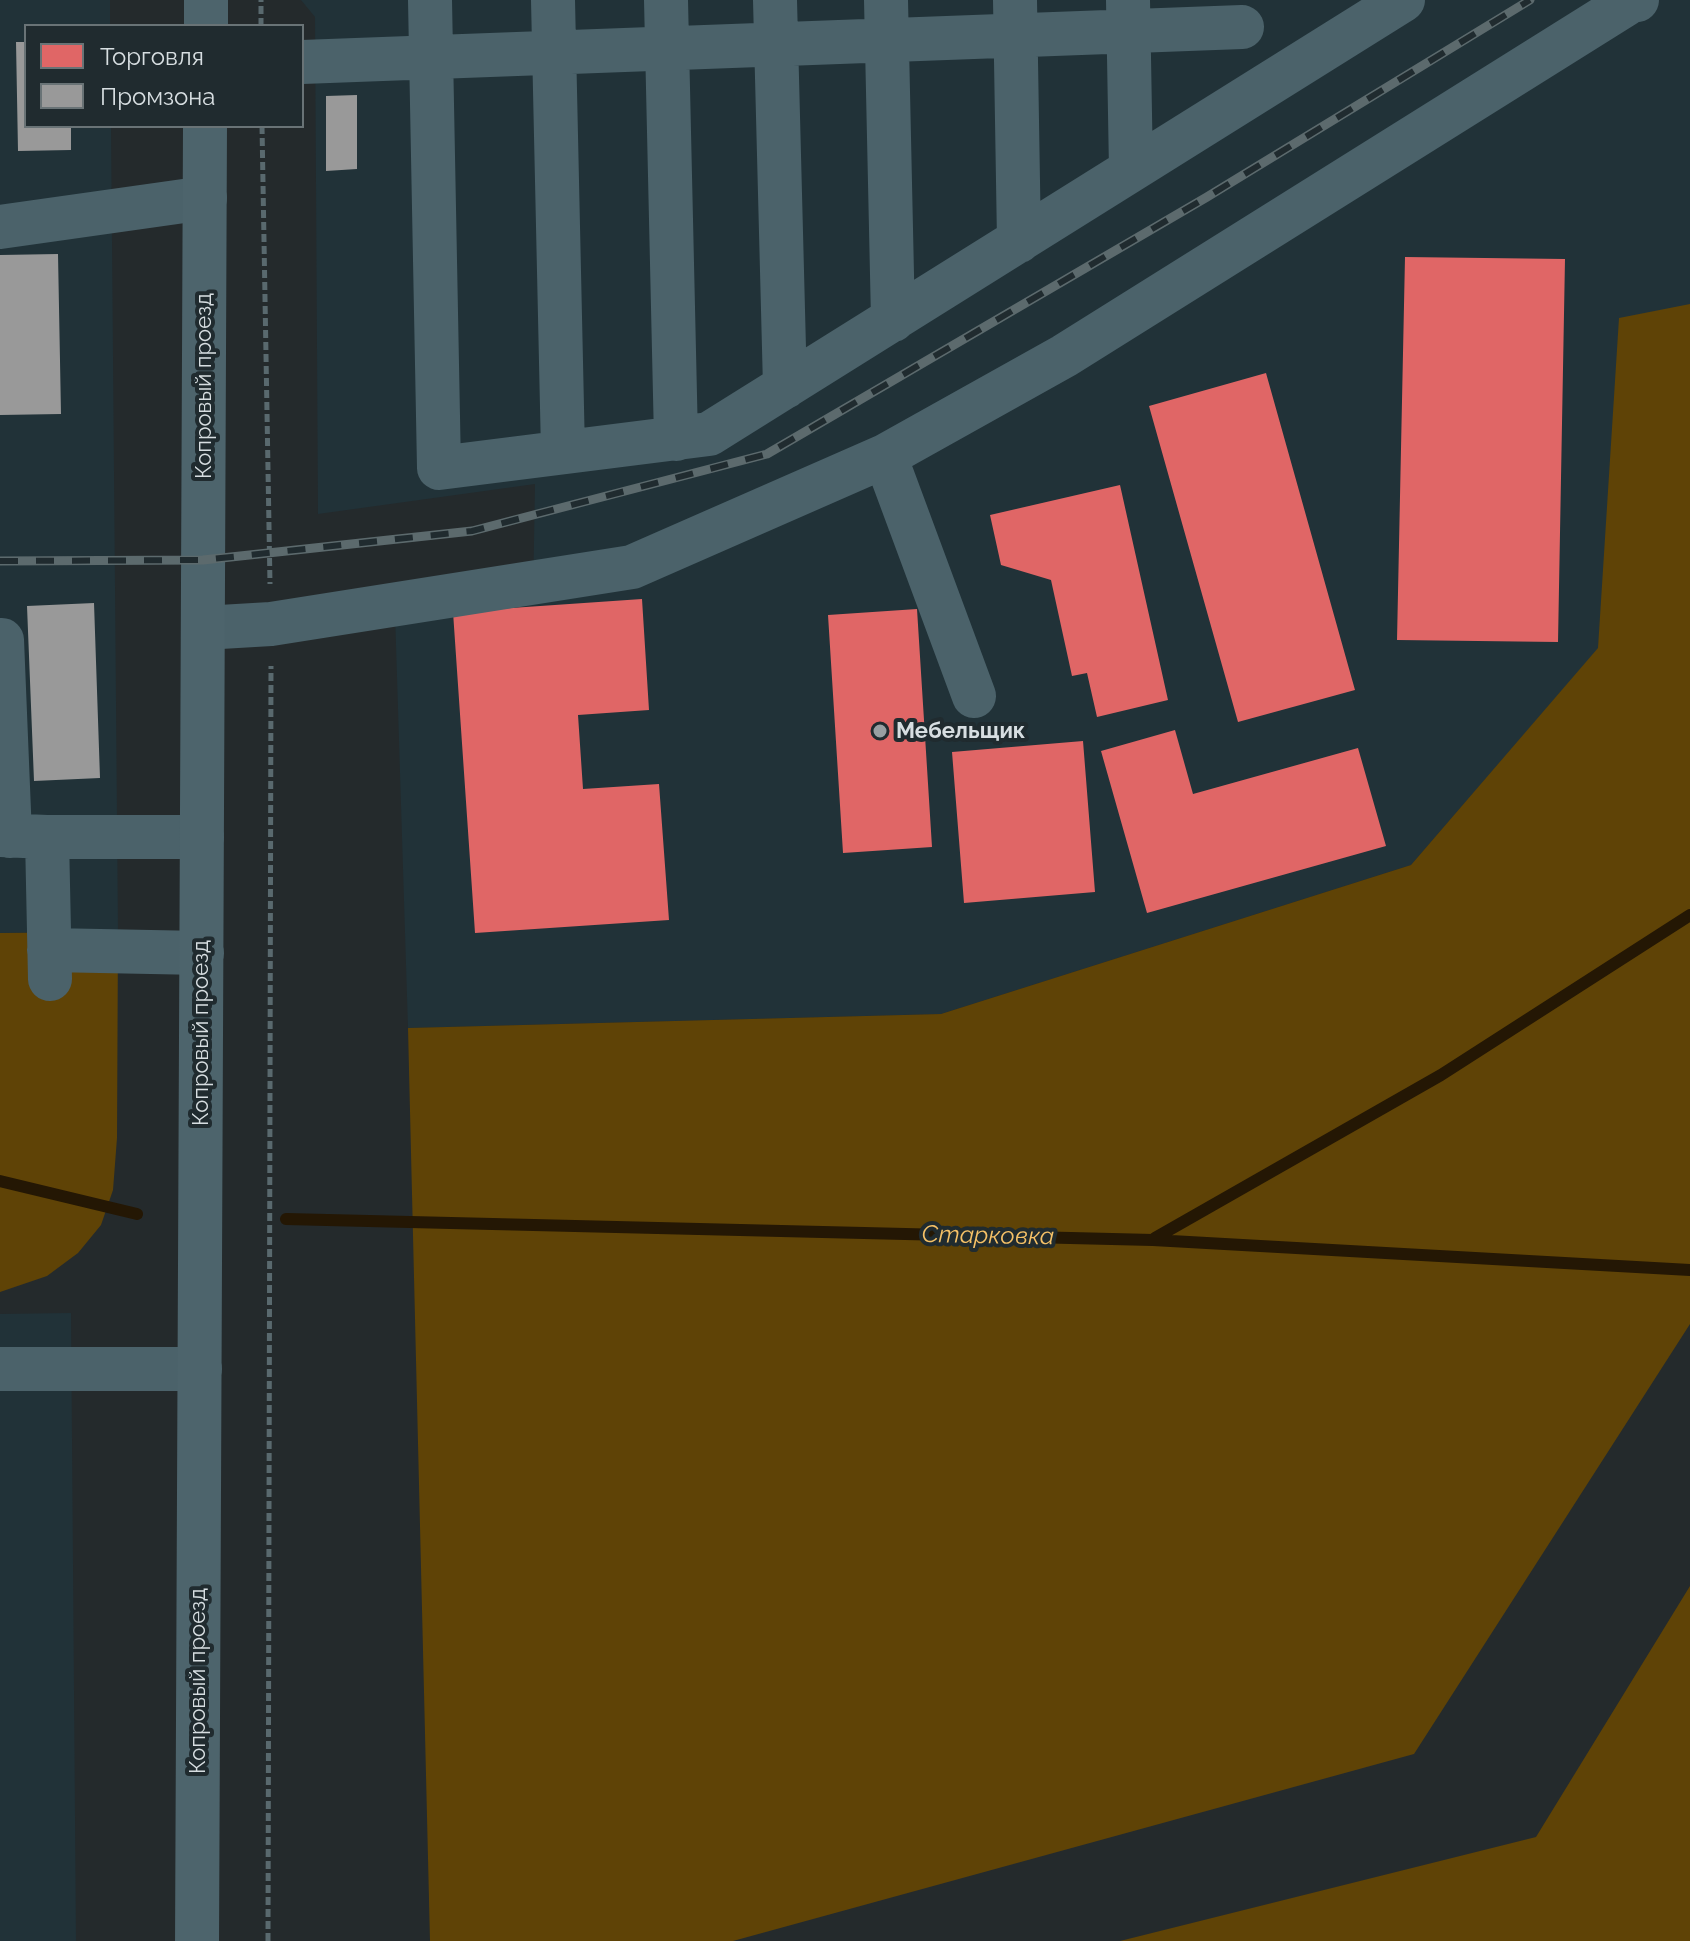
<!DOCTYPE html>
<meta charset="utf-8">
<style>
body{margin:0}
#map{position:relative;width:1690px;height:1941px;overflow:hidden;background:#242a2c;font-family:Raleway,sans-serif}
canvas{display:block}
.legend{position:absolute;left:24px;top:24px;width:280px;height:104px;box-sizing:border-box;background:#202b2f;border:2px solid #697376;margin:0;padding:10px 14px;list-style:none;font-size:24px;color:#d7dee1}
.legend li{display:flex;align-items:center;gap:16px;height:40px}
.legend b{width:40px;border:2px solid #697376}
</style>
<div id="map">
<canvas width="1690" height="1941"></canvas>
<ul class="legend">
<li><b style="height:22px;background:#e06666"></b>Торговля</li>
<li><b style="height:22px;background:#999"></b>Промзона</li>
</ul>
</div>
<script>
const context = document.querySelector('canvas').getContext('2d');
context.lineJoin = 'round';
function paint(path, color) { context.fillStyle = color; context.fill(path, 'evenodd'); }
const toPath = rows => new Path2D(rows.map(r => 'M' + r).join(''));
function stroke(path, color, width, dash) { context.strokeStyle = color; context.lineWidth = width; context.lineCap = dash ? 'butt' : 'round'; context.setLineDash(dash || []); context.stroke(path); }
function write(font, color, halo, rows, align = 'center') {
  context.font = font + ' Raleway,sans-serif'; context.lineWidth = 8; context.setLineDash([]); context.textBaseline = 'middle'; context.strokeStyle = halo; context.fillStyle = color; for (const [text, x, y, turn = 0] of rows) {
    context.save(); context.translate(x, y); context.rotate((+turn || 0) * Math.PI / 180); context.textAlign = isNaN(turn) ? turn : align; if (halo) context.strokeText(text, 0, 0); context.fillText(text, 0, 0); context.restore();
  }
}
paint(toPath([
 [0,0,110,0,110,26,26,26,26,126,111,126,118,932,0,933],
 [301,0,1690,0,1690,748,1598,649,1411,865,941,1014,408,1028,395,613,533,598,535,484,318,514,315,17],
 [71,1313,76,1941,0,1941,0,1314]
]), '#213238');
paint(toPath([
 [1690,304,1690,1324,1414,1754,733,1941,430,1941,408,1028,941,1014,1411,865,1598,648,1619,318],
 [118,932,117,1138,113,1190,101,1225,78,1253,47,1276,0,1292,0,933],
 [1690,1586,1690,1941,1120,1941,1536,1837]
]), '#5f4306');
paint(toPath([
 [1405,257,1565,259,1558,642,1397,640],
 [1266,373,1355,690,1238,722,1149,406],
 [1120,485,1168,700,1097,717,1087,673,1072,676,1051,580,1001,565,990,515],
 [642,599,649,710,578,715,583,789,659,784,669,920,475,933,453,612],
 [917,609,932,847,843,853,828,615],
 [1175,730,1193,794,1358,748,1386,846,1147,913,1101,751],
 [1083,741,1095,892,964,903,952,752]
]), '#e06666');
paint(toPath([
 [16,42,26,42,26,126,71,126,71,150,18,151],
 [357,95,357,169,326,171,326,96],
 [58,254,61,414,0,415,0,255],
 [94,603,100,778,34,781,27,606]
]), '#999');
stroke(toPath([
 [0,1181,137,1214],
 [286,1219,1153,1240,1690,1270],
 [1155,1238,1441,1075,1690,915]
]), '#241704', 12);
stroke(toPath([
 [261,26,261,0],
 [262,126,270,584],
 [268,1941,271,666]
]), '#59696e', 5, [8, 4]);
stroke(toPath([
 [430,0,439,468,709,434,1403,0],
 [553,0,563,452],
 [666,0,676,439],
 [775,0,785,387],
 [886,0,893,320],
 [1015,0,1019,241],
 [1128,0,1131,170],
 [302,62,1242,27],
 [0,227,205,198],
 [885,456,974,696],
 [203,628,271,624,632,567,885,456,1064,356,1631,1,1637,0],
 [0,640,2,640,10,836],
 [0,835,47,837,50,979],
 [47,837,202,837],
 [49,950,202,953],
 [0,1369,200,1369]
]), '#4b626a', 44);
stroke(toPath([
 [206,26,206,0],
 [197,1941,205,126]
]), '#4d646c', 44);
const rail = toPath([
 [0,561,203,560,472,531,767,454,1207,197,1530,0]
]);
stroke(rail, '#5c6a6d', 9);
stroke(rail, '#202b2f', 6, [18]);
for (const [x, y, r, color] of [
 [880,731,8,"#989fa2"]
]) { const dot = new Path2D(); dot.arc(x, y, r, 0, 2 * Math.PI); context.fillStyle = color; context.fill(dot); stroke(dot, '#202b2f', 3); }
write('22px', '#d7dee1', '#202b2f', [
 ["Копровый проезд",204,386,-90],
 ["Копровый проезд",201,1033,-90],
 ["Копровый проезд",198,1681,-90]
]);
write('bold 22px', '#d7dee1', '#202b2f', [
 ["Мебельщик",896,731]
], 'left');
write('italic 24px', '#f5c167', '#202b2f', [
 ["Старковка",988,1236,1]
]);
</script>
